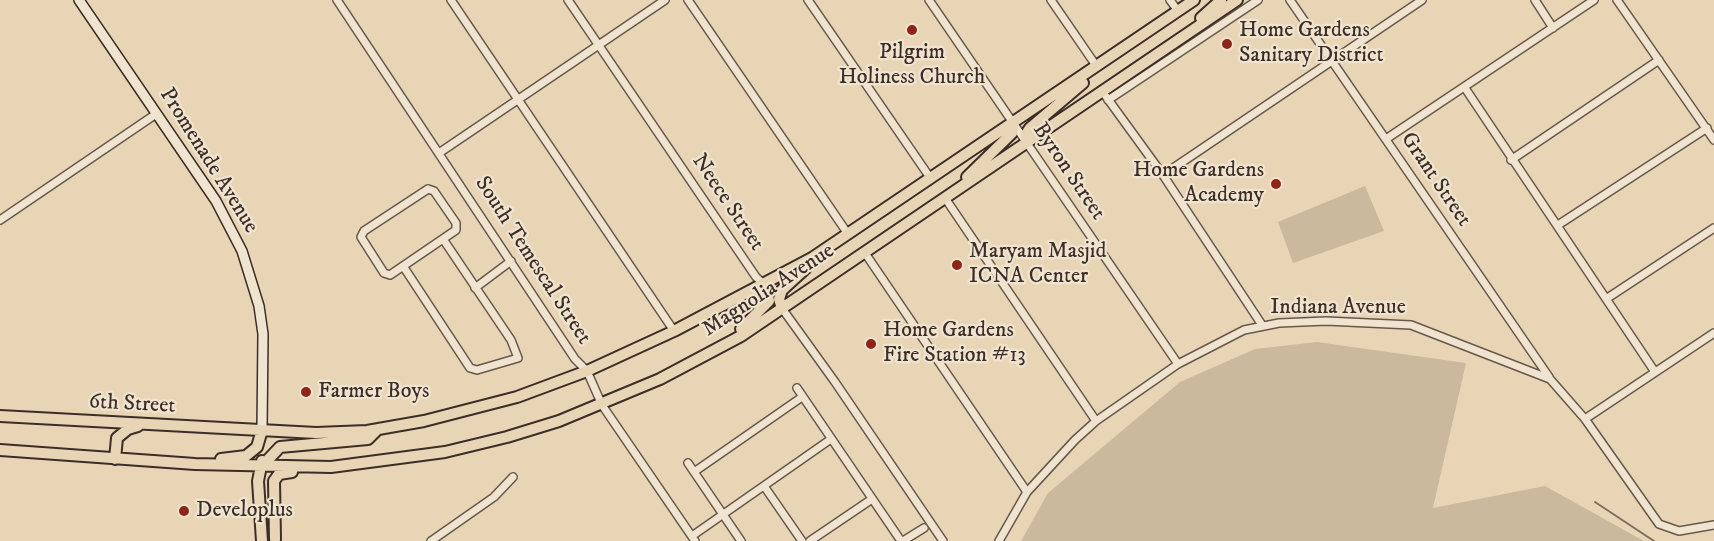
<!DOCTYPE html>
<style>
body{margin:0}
canvas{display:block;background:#e8d5b6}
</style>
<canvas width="1714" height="541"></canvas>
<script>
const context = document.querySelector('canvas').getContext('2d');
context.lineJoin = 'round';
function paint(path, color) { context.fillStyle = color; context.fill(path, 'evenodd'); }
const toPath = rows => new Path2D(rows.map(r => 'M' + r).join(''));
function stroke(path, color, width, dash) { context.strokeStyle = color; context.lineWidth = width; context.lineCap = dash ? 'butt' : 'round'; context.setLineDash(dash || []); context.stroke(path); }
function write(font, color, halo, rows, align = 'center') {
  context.font = font + ' "IM FELL DW Pica",serif'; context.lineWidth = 4.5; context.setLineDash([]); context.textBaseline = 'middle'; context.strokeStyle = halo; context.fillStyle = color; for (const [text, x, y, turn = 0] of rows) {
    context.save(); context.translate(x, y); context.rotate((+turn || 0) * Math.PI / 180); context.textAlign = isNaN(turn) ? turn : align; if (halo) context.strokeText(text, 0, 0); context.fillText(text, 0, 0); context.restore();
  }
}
paint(toPath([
 [1365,186,1384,231,1293,263,1278,222],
 [1317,342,1466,363,1433,508,1545,486,1644,541,1021,541,1048,493,1180,382,1255,349]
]), '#cbb99e');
stroke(toPath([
 [1595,502,1654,541]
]), '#80705f', 2);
const street = toPath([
 [337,0,575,359,587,371,602,405,695,541],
 [451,0,674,331],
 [568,0,756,277,766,286],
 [688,0,848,234],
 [808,0,931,179],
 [929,0,1178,364],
 [1051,0,1097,67],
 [1170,0,1178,11],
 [1290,0,1549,377],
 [1535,0,1553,28],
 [1617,0,1714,140],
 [1465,88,1655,372],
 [1102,91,1163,175,1262,325],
 [1108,100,1258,0],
 [1386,139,1594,0],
 [439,153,665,0],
 [1511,160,1659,60],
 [1163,175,1422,0],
 [428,189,434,191,456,223,456,230,390,275,384,273,361,237,364,231,428,189],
 [945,198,1096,421],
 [0,220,156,114],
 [1558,225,1707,128],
 [865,253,1027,492],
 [403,266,470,368,477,370,518,358,511,340,443,239],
 [475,288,511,261],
 [1606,299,1714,228],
 [781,307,835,382,943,541],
 [797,388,901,541],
 [1585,419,1714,333],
 [688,463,741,541],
 [694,472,802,397],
 [764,486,802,541],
 [692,536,831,439],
 [431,541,494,497,513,477],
 [810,541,872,499],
 [903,541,924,528],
 [999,541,1027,492,1075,440,1096,421,1178,364,1244,330,1279,323,1326,321,1411,325,1550,379,1585,419,1659,524,1679,531,1714,525]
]);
const secondary = toPath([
 [79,0,216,201,242,251,259,306,263,334,262,430]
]);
const primary = toPath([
 [1201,18,1221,0],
 [1026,143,1026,134,1030,128,1083,83],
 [967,177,1012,133,1013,123],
 [782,308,779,299,782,290,806,268],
 [741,329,769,301,766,285],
 [0,416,316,433,367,431,424,421,517,397,587,371,674,331,812,258,1194,0],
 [0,450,195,464,331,467,445,452,507,437,559,421,660,379,741,336,1237,0],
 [115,459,117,438,128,429,138,426],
 [221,459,246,456,257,447,262,430],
 [262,466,280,447,368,439,378,429],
 [275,539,274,481,279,474,292,472],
 [262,541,258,481,262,461]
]);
stroke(street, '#67584b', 10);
stroke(secondary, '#3c2e27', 12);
stroke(primary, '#3c2e27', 14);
stroke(street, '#f0e4d0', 7);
stroke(secondary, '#f0e4d0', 9);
stroke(primary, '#e8d5b6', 10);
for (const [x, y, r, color] of [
 [912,30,6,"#8f2418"],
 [1227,44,6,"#8f2418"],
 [1276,184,6,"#8f2418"],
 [957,265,6,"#8f2418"],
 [871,344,6,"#8f2418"],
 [306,392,6,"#8f2418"],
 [184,511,6,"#8f2418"]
]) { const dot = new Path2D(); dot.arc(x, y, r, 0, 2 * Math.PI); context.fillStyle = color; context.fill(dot); stroke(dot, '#f0e4d0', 2); }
write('22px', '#3c2e27', '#f0e4d0', [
 ["Home Gardens",1239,31],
 ["Sanitary District",1239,56],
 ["Pilgrim",912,53,"center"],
 ["Holiness Church",912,78,"center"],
 ["Home Gardens",1264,171,"right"],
 ["Academy",1264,196,"right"],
 ["Maryam Masjid",969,252],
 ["ICNA Center",969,277],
 ["Home Gardens",883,331],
 ["Fire Station #13",883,356],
 ["Farmer Boys",318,392],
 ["Developlus",196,511]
], 'left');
write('22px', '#3c2e27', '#f0e4d0', [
 ["Promenade Avenue",208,161,58],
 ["Byron Street",1068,172,56],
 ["Grant Street",1435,180,56],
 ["Neece Street",727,203,56],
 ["South Temescal Street",532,261,57],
 ["Magnolia Avenue",769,291,-33],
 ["Indiana Avenue",1338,308],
 ["6th Street",132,405,3]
]);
</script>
